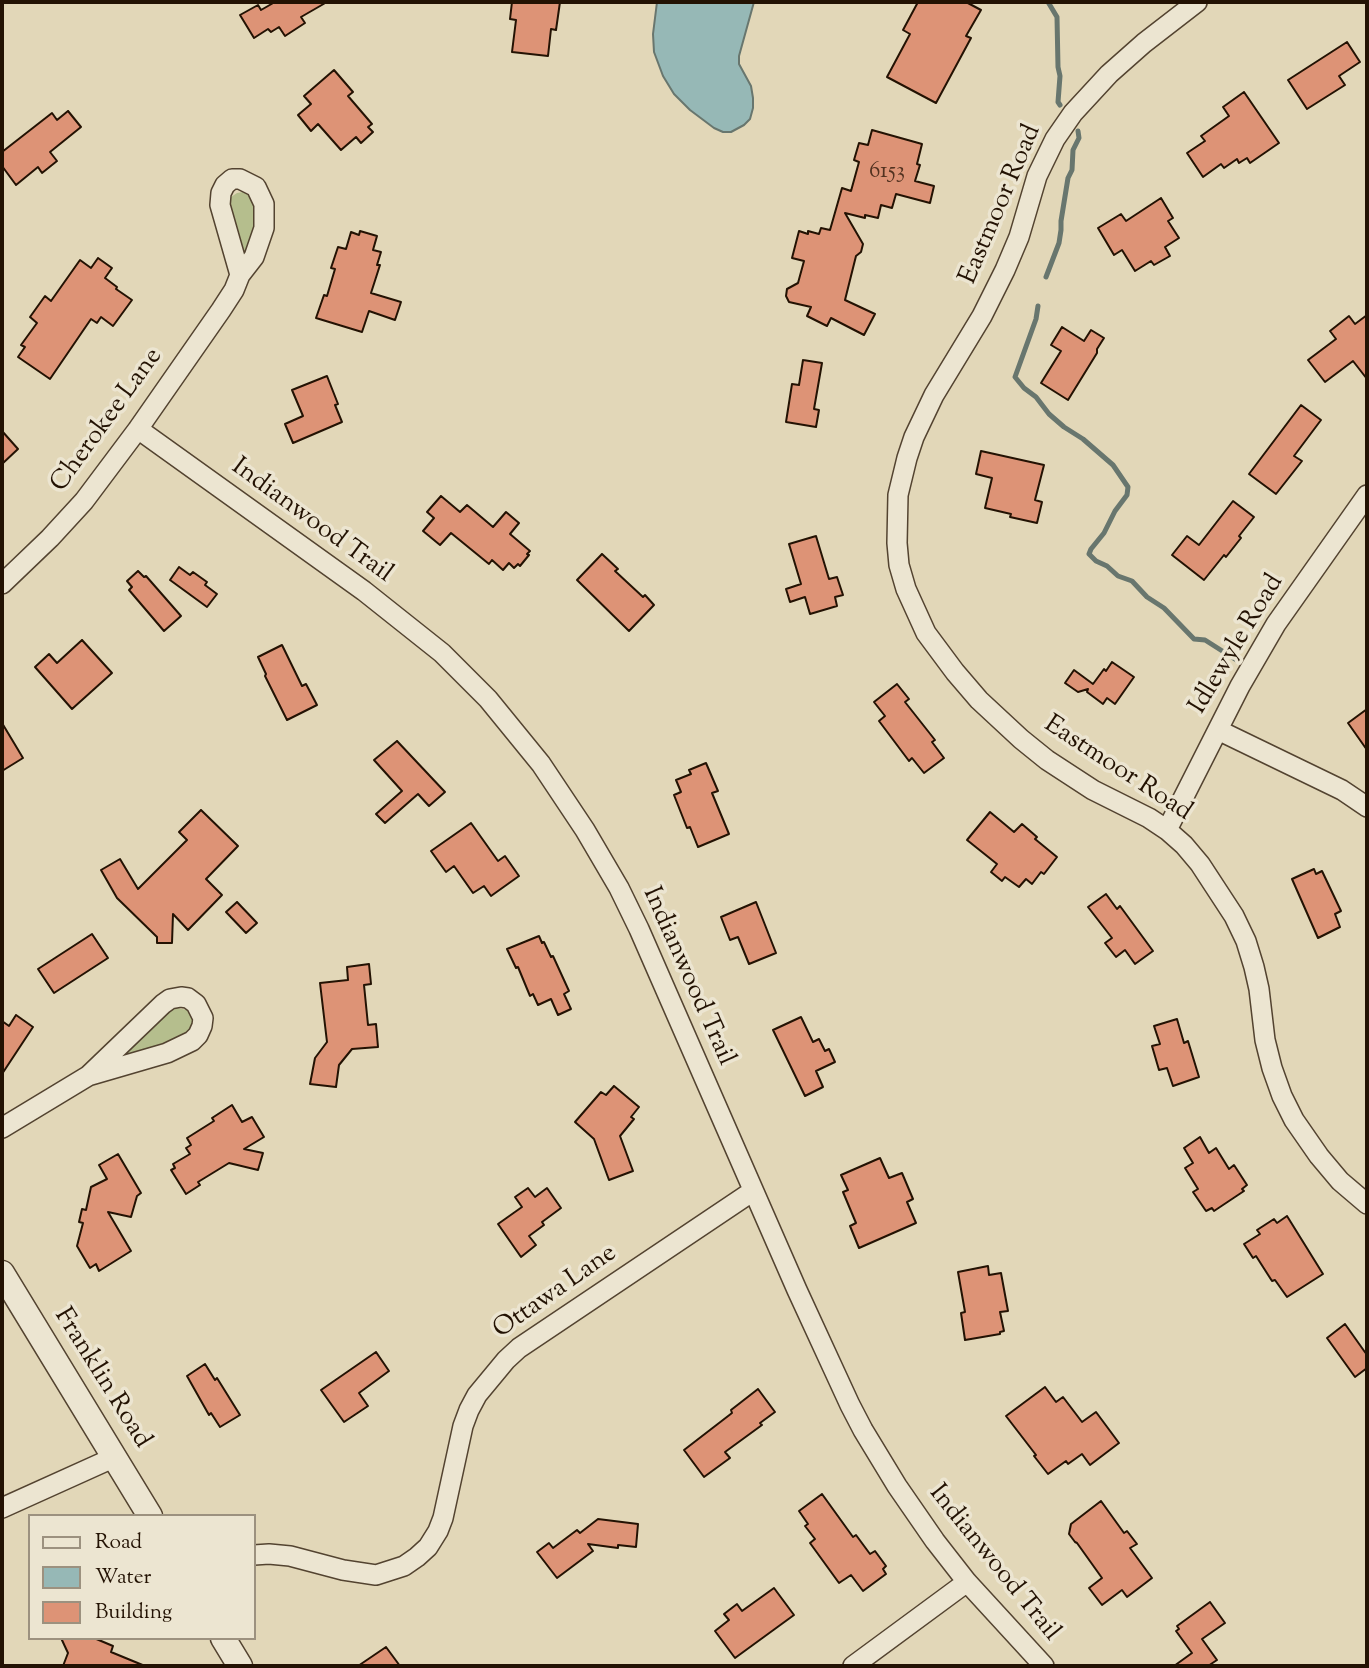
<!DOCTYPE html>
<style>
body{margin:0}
#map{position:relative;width:1369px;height:1668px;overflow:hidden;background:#e2d7b8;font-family:"Sorts Mill Goudy",serif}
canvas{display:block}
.frame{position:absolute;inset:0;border:4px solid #231203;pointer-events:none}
.legend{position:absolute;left:28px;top:1514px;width:228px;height:126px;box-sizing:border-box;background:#ece5d1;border:2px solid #9c917f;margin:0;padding:9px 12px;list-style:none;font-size:21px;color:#231203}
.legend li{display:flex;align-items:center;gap:14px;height:35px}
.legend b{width:35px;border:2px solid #9c917f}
</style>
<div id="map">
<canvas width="1369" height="1668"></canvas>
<div class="frame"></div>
<ul class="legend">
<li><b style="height:9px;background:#ece5d1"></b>Road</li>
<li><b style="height:19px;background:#96b8b6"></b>Water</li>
<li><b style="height:19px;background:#dd9376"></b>Building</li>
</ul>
</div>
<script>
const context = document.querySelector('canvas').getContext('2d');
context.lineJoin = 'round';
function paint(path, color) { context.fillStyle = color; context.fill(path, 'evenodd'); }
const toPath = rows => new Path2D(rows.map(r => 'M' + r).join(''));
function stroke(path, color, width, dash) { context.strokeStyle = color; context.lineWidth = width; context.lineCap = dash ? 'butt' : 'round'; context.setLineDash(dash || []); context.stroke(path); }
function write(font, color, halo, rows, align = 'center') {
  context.font = font + ' "Sorts Mill Goudy",serif'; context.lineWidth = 7; context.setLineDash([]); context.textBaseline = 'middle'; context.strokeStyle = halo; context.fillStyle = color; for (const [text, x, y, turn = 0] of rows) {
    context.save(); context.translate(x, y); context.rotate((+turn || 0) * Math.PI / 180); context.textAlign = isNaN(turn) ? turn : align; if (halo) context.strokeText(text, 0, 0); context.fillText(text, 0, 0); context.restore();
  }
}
paint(toPath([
 [243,192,254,197,259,220,243,260,230,216,229,201,231,197,237,193],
 [177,1008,187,1010,191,1014,193,1019,193,1025,187,1035,149,1052,116,1057,169,1010]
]), '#b5be8d');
const water = toPath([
 [657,2,754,2,739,56,739,64,751,86,753,98,753,108,750,119,744,125,731,132,723,132,714,128,690,110,674,94,663,76,654,52,653,34,657,2]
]);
paint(water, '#96b8b6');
stroke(water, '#68766e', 2);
stroke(toPath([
 [1048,2,1057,17,1058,67,1060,76,1058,102,1060,105],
 [1046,277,1059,243,1061,230,1061,221,1068,178,1072,170,1073,150,1079,138,1078,131],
 [1038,306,1036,319,1015,377,1024,388,1036,397,1049,414,1064,427,1083,439,1113,465,1128,487,1127,495,1115,511,1104,533,1091,549,1089,554,1096,561,1107,566,1118,576,1132,581,1147,597,1164,608,1194,639,1205,640,1238,661]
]), '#68766e', 5);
const building = toPath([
 [275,2,327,2,301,17,305,23,285,36,279,27,271,32,268,29,254,38,240,15,258,5,261,10,275,2],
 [512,2,560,2,556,30,551,29,548,56,512,52,516,20,510,19,512,2],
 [918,2,966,2,981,10,966,36,971,38,936,103,887,77,910,34,903,30,918,2],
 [1347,42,1360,62,1339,76,1345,85,1307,109,1288,80,1347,42],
 [334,70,353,92,348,96,372,124,368,127,373,132,361,143,356,137,341,150,318,124,311,131,298,115,311,104,304,96,334,70],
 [1244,92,1279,143,1250,163,1247,158,1239,163,1237,159,1224,168,1221,164,1203,177,1187,153,1205,141,1201,136,1229,116,1223,107,1244,92],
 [68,111,81,127,50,152,57,161,42,173,38,167,16,185,2,166,2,152,52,113,57,120,68,111],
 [872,130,922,144,917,164,920,165,915,181,934,186,930,203,896,194,892,208,881,205,878,218,865,215,865,218,845,213,863,244,861,252,856,256,845,300,875,314,864,335,831,318,827,326,807,316,811,307,789,302,786,296,787,289,798,283,804,261,792,258,799,231,808,234,808,231,819,234,821,228,830,230,842,188,851,191,859,162,854,160,859,143,868,145,872,130],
 [1161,198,1173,218,1168,221,1179,238,1165,247,1170,256,1154,265,1151,261,1135,271,1122,250,1114,255,1098,228,1121,214,1126,221,1161,198],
 [360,231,377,236,373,250,381,252,377,265,380,265,371,293,401,302,395,320,369,311,362,332,316,318,324,295,327,296,335,269,331,268,338,247,346,249,351,232,359,235,360,231],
 [98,258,112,268,105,278,117,287,116,289,132,300,113,326,101,317,97,323,91,319,50,379,18,357,25,347,21,345,37,323,30,317,45,296,51,301,80,260,91,268,98,258],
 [1367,315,1367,379,1353,361,1325,382,1308,360,1336,339,1330,331,1349,316,1355,324,1367,315],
 [1062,327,1084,341,1091,330,1104,338,1097,349,1097,353,1068,400,1041,383,1061,351,1051,345,1062,327],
 [803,360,822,363,814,409,819,410,816,427,786,422,792,384,799,385,803,360],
 [327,376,338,404,335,405,342,422,293,443,285,424,303,416,292,390,327,376],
 [1301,405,1321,420,1294,456,1302,461,1276,494,1249,474,1301,405],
 [2,431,18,449,2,464,2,431],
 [981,451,1044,465,1035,500,1042,502,1037,523,1010,517,1011,514,985,508,992,478,976,474,981,451],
 [441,496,460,512,467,505,493,527,506,512,519,523,510,534,530,551,527,554,529,555,520,566,518,564,514,568,509,563,503,570,492,560,489,564,451,533,440,545,423,531,434,518,427,512,441,496],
 [1233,501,1254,517,1239,536,1241,538,1226,557,1224,555,1204,580,1172,555,1187,536,1199,545,1233,501],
 [816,536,829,579,837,577,843,595,835,597,837,606,810,614,805,597,790,602,786,589,801,584,789,544,816,536],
 [602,554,618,569,615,571,643,597,645,595,654,605,629,631,577,580,602,554],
 [179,567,190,575,193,572,207,582,205,585,217,594,207,607,170,580,179,567],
 [138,571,144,577,146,576,181,616,164,631,129,590,132,587,127,581,138,571],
 [82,640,112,673,72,709,35,667,49,654,57,663,82,640],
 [282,645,302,686,306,684,317,705,287,720,265,676,266,674,258,657,282,645],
 [1112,662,1134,677,1115,704,1107,698,1103,704,1087,692,1088,689,1078,692,1065,683,1074,670,1093,684,1104,669,1106,671,1112,662],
 [897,684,909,699,905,702,935,740,932,742,944,758,924,773,912,758,909,761,879,721,885,716,874,702,897,684],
 [1367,709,1367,750,1348,723,1367,709],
 [2,723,23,758,2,771,2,723],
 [397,741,445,792,429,806,418,794,385,823,376,814,402,791,374,760,397,741],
 [706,763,718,791,712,793,729,834,698,847,690,827,687,828,674,795,681,792,676,780,691,774,689,770,706,763],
 [201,810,238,846,206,879,222,895,188,930,173,914,172,943,157,943,157,937,117,898,101,870,120,859,138,889,187,840,179,832,201,810],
 [990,812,1014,832,1022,824,1037,837,1035,839,1057,857,1044,874,1041,872,1032,884,1026,879,1019,887,1005,877,1002,881,991,872,997,864,967,840,990,812],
 [471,823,498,861,505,856,519,876,491,896,484,886,473,893,454,866,446,872,431,851,471,823],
 [1314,869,1316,874,1322,871,1341,911,1335,914,1340,927,1318,938,1292,879,1314,869],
 [1106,894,1117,909,1120,906,1153,951,1135,964,1125,950,1116,957,1105,943,1112,938,1088,907,1106,894],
 [237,902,257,923,246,933,226,912,237,902],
 [756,902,776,953,749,964,738,937,730,940,721,917,756,902],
 [92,934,108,958,54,993,38,969,92,934],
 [539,936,542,943,544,942,551,957,553,956,569,991,564,994,571,1009,558,1015,551,999,538,1005,533,994,530,996,518,967,516,968,507,949,539,936],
 [369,964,371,984,364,985,368,1025,376,1024,378,1047,352,1049,339,1065,336,1087,310,1084,315,1058,327,1042,320,983,348,980,347,967,369,964],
 [16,1015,33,1027,2,1074,2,1021,9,1026,16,1015],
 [801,1017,813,1042,819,1039,825,1051,829,1049,835,1062,816,1071,823,1087,805,1096,773,1030,801,1017],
 [1177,1019,1184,1043,1188,1041,1199,1077,1173,1086,1167,1068,1159,1070,1152,1046,1160,1044,1154,1026,1177,1019],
 [614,1086,639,1107,631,1117,634,1119,620,1136,633,1171,609,1180,594,1139,575,1122,601,1092,606,1095,614,1086],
 [232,1105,242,1122,252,1117,264,1137,244,1149,263,1153,258,1170,229,1163,198,1182,200,1185,186,1194,171,1170,175,1168,173,1164,190,1154,186,1148,191,1145,187,1138,214,1121,212,1118,232,1105],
 [1200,1137,1209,1153,1216,1148,1229,1169,1234,1165,1247,1185,1242,1189,1244,1191,1214,1211,1212,1208,1206,1211,1193,1192,1198,1189,1185,1168,1193,1163,1184,1148,1200,1137],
 [118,1154,141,1193,137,1196,131,1217,108,1212,131,1251,99,1271,96,1264,90,1268,77,1246,83,1223,79,1222,82,1209,86,1210,91,1187,107,1179,99,1165,118,1154],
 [880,1158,889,1178,902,1173,913,1199,907,1202,916,1223,859,1248,850,1226,856,1223,843,1192,848,1190,841,1175,880,1158],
 [528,1188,535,1197,547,1188,561,1208,542,1222,544,1225,529,1236,536,1245,521,1257,498,1224,522,1207,515,1197,528,1188],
 [1287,1216,1323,1274,1287,1297,1275,1280,1272,1281,1256,1256,1253,1258,1244,1244,1260,1234,1257,1230,1274,1219,1277,1223,1287,1216],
 [988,1266,989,1275,1001,1273,1008,1311,1000,1312,1004,1331,1000,1332,1000,1334,965,1340,961,1313,965,1312,958,1272,988,1266],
 [1345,1324,1367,1355,1367,1368,1355,1377,1327,1338,1345,1324],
 [376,1352,389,1371,359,1393,368,1406,344,1422,321,1390,376,1352],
 [205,1364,215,1380,217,1378,240,1415,220,1427,211,1413,209,1415,187,1376,205,1364],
 [1045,1387,1056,1402,1063,1397,1082,1422,1096,1412,1119,1443,1090,1465,1082,1454,1068,1464,1066,1461,1048,1474,1034,1456,1036,1455,1006,1416,1045,1387],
 [758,1389,775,1412,760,1423,762,1425,725,1452,730,1458,704,1477,684,1450,732,1413,731,1410,758,1389],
 [822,1494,853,1537,856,1535,870,1554,875,1551,886,1566,883,1569,886,1574,863,1591,851,1575,839,1583,810,1543,815,1539,805,1526,808,1524,799,1511,822,1494],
 [1101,1501,1124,1533,1127,1531,1137,1544,1130,1548,1152,1578,1127,1597,1122,1590,1102,1605,1089,1588,1102,1578,1077,1543,1075,1542,1069,1534,1071,1524,1101,1501],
 [598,1519,638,1524,636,1547,618,1545,618,1548,588,1544,593,1551,557,1578,537,1552,549,1543,553,1548,577,1530,580,1533,598,1519],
 [774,1588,794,1615,735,1658,715,1631,729,1620,724,1614,737,1604,742,1611,774,1588],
 [1210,1602,1225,1623,1202,1639,1217,1660,1208,1666,1174,1666,1192,1653,1176,1631,1179,1629,1177,1626,1210,1602],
 [61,1638,94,1638,113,1646,111,1652,145,1666,63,1666,68,1653,61,1638],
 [386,1647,400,1666,358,1666,386,1647]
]);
paint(building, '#dd9376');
stroke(building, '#231203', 2);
const minor = toPath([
 [1197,2,1144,43,1109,74,1073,113,1055,139,1037,176,1019,237,1005,270,982,316,934,395,914,437,907,458,898,495,897,543,899,565,906,589,926,633,955,672,979,700,1021,739,1047,760,1093,790,1149,818,1167,830,1184,845,1200,864,1234,916,1246,941,1254,967,1259,989,1265,1040,1272,1068,1282,1096,1294,1120,1319,1156,1340,1181,1367,1204],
 [138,429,364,591,442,653,488,699,541,764,585,830,619,888,639,929,797,1290,850,1405,863,1430,897,1486,935,1541,967,1582,1044,1666],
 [2,584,50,538,84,501,138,429,221,310,234,290,240,275,254,257,264,228,264,204,256,187,240,179,232,179,225,185,221,193,220,205,240,275],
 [1218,730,1342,790,1367,807],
 [1167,830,1240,686,1276,624,1367,495],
 [2,1128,88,1076,163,1004,170,999,181,997,188,998,196,1004,203,1018,202,1026,198,1035,192,1041,167,1053,88,1076],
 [2,1508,115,1457],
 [254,1555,269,1554,290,1556,343,1570,376,1575,404,1566,417,1557,428,1547,438,1531,443,1518,463,1426,469,1410,477,1395,506,1360,519,1348,753,1191],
 [853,1666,967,1582]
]);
const tertiary = toPath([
 [2,1273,150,1516],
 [223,1638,240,1666]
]);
stroke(minor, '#534330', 22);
stroke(tertiary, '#534330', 27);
stroke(minor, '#ece5d1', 19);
stroke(tertiary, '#ece5d1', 24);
write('23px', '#523220', null, [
 ["6153",887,173]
]);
write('26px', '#231203', '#ece5d1', [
 ["Eastmoor Road",1002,205,-67],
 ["Cherokee Lane",108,421,-54],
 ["Indianwood Trail",311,522,36],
 ["Idlewyle Road",1238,645,-59],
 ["Eastmoor Road",1117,770,33],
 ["Indianwood Trail",687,977,66],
 ["Ottawa Lane",556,1293,-35],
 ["Franklin Road",101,1379,58],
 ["Indianwood Trail",993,1564,51]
]);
</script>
